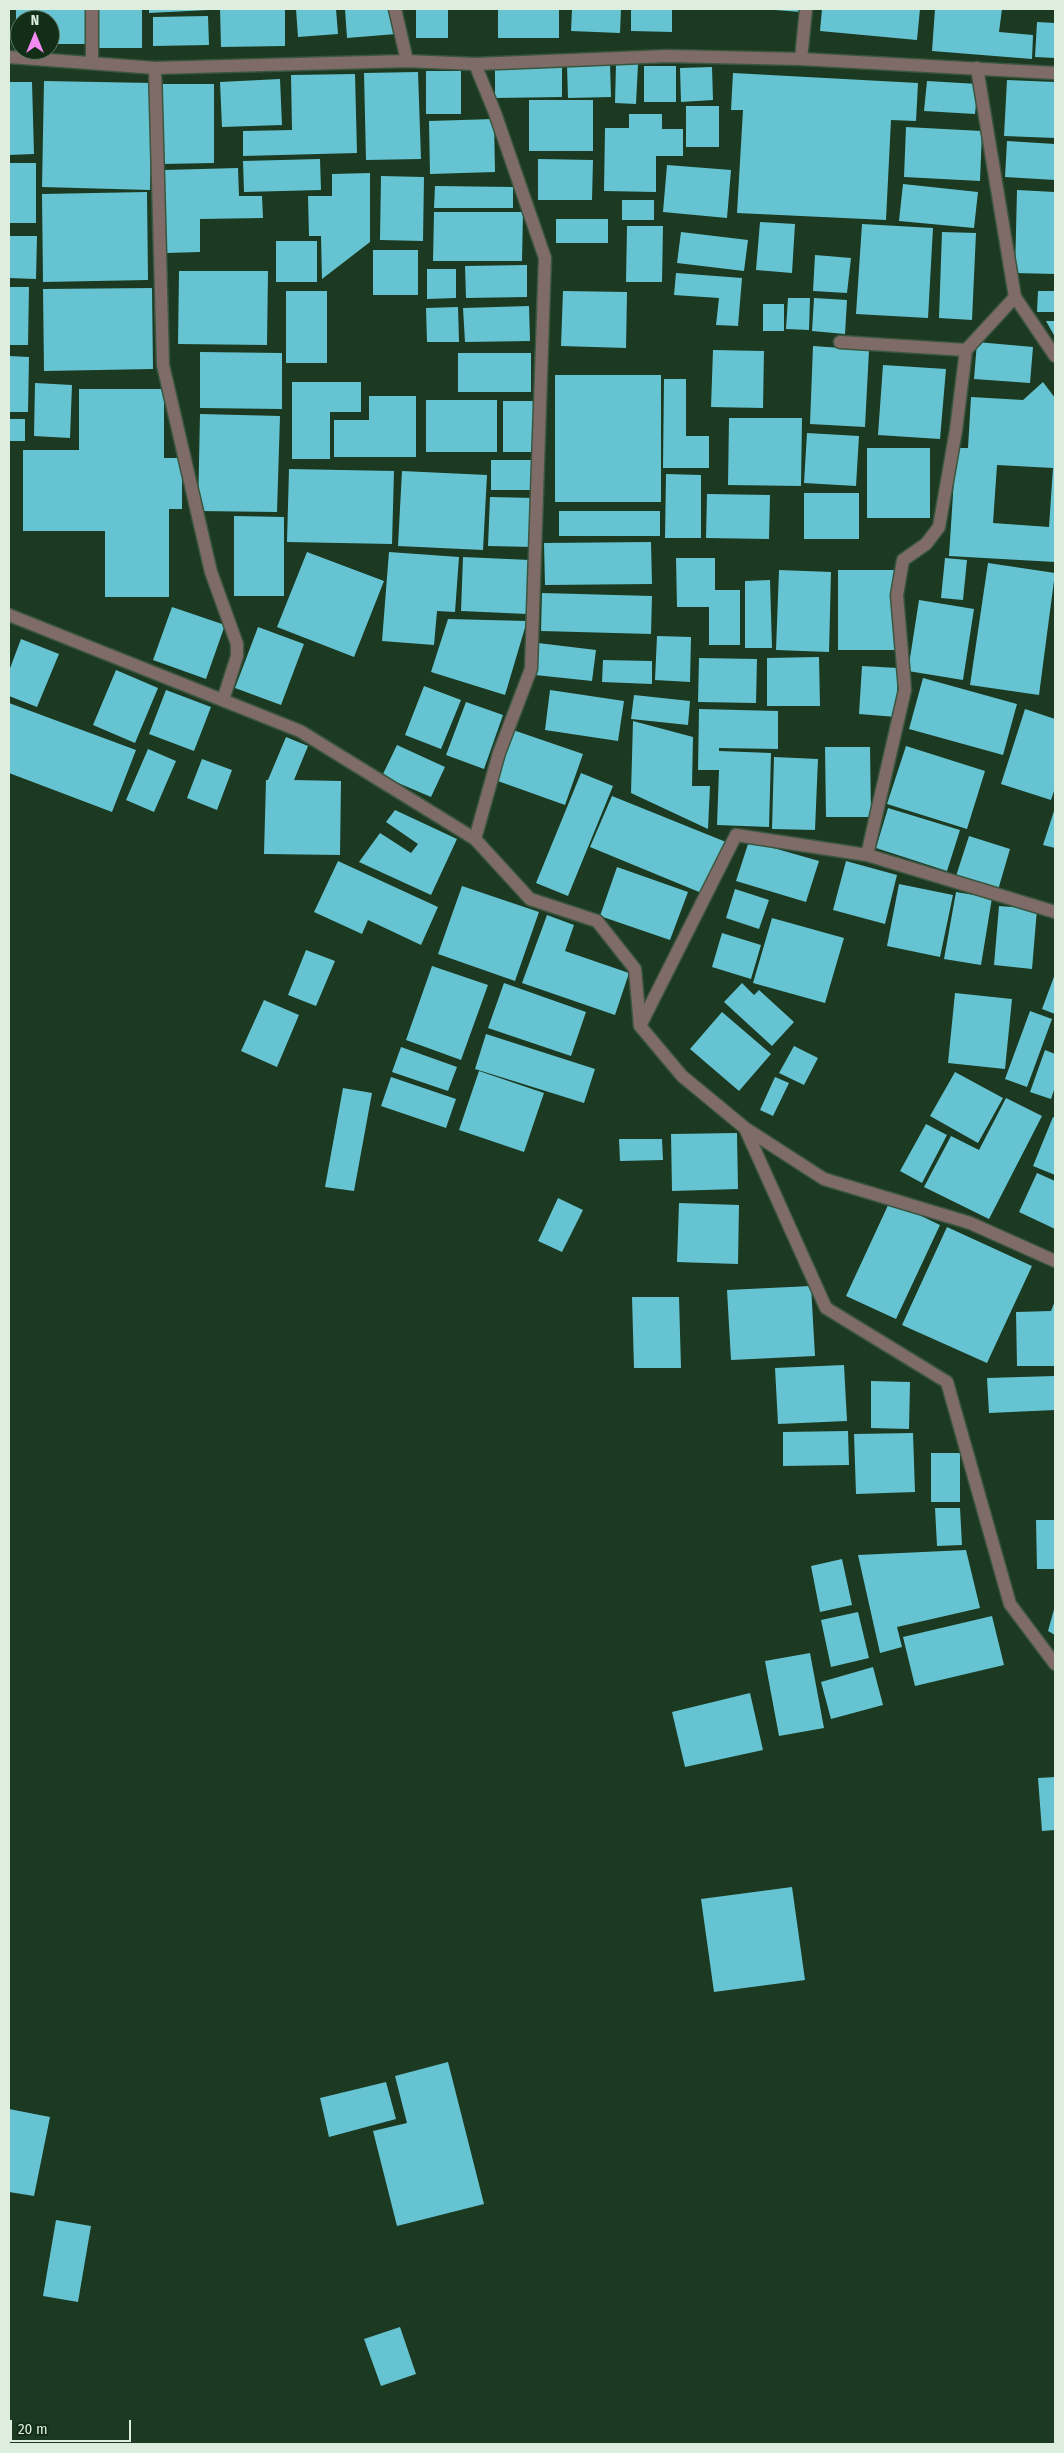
<!DOCTYPE html>
<style>
body{margin:0}
#map{position:relative;width:1064px;height:2453px;overflow:hidden;background:#1c3921;font-family:"Fira Sans Condensed",sans-serif}
canvas{display:block}
.frame{position:absolute;inset:0;border:10px solid #ddeedf;pointer-events:none}
.north{position:absolute;left:10px;top:10px;width:50px;height:50px;box-sizing:border-box;background:#122e17;border:1px solid #637b67;border-radius:50%;rotate:0deg;font-size:14px;font-weight:700;line-height:20px;text-align:center;color:#ddeedf}
.north::after{content:'';display:block;margin:auto;width:18px;height:22px;background:#f38af1;clip-path:polygon(50% 0,100% 100%,50% 72%,0 100%)}
.scale{position:absolute;left:10px;top:2420px;width:121px;height:22px;box-sizing:border-box;border:2px solid #ddeedf;border-top:0;padding-left:6px;font-size:15px;line-height:18px;white-space:nowrap;color:#ddeedf;-webkit-text-stroke:4px #122e17;paint-order:stroke}
</style>
<div id="map">
<canvas width="1064" height="2453"></canvas>
<div class="frame"></div>
<div class="north">N</div>
<div class="scale">20 m</div>
</div>
<script>
const context = document.querySelector('canvas').getContext('2d');
context.lineJoin = 'round';
function paint(path, color) { context.fillStyle = color; context.fill(path, 'evenodd'); }
const toPath = rows => new Path2D(rows.map(r => 'M' + r).join(''));
function stroke(path, color, width, dash) { context.strokeStyle = color; context.lineWidth = width; context.lineCap = dash ? 'butt' : 'round'; context.setLineDash(dash || []); context.stroke(path); }
paint(toPath([
 [16,9,87,9,87,44,50,44,50,20,20,20,20,44,16,44],
 [98,9,142,9,142,48,98,48],
 [149,9,209,9,209,10,149,13],
 [220,9,285,9,285,46,221,47],
 [296,9,336,9,338,34,298,37],
 [345,9,394,9,396,34,347,38],
 [416,9,448,9,448,38,416,38],
 [498,9,559,9,559,38,498,38],
 [572,9,621,9,620,33,571,31],
 [631,9,672,9,672,32,631,31],
 [775,9,801,9,801,12,775,10],
 [822,9,920,9,917,40,820,31],
 [935,9,1002,9,999,32,1033,35,1032,59,932,51],
 [208,16,209,45,153,46,153,17],
 [1037,22,1055,23,1055,58,1035,57],
 [610,64,611,97,568,98,567,66],
 [616,64,638,64,636,104,615,103],
 [562,66,562,97,495,98,495,67],
 [644,66,676,66,676,102,644,102],
 [712,67,713,100,681,102,680,68],
 [426,71,461,71,461,114,426,114],
 [418,72,421,159,366,160,364,73],
 [733,73,918,83,916,121,891,120,886,220,737,213,743,110,731,110],
 [355,74,357,153,243,156,243,131,292,130,291,75],
 [280,79,282,125,222,127,220,82],
 [1007,80,1055,82,1055,138,1004,136],
 [44,81,152,83,150,190,42,187],
 [927,81,978,84,975,114,924,111],
 [9,82,32,82,34,154,9,155],
 [162,84,214,84,214,163,162,164],
 [529,100,593,100,593,151,529,151],
 [686,106,719,106,719,147,686,147],
 [629,114,662,114,662,129,683,129,683,156,656,156,656,192,604,191,605,128,629,128],
 [494,119,495,172,430,174,429,121],
 [906,127,982,131,980,181,904,177],
 [1007,141,1055,144,1055,180,1005,177],
 [320,159,321,190,244,192,243,161],
 [538,159,593,160,592,200,538,200],
 [9,163,36,163,36,223,9,223],
 [667,165,731,170,727,218,663,212],
 [238,168,239,196,262,196,263,218,200,219,200,252,166,253,164,170],
 [370,173,370,242,322,279,321,236,309,236,308,196,332,196,332,174],
 [381,176,424,177,423,241,380,240],
 [903,184,978,192,974,228,899,221],
 [435,186,513,187,513,208,434,208],
 [1017,190,1055,192,1055,274,1015,273],
 [147,192,148,280,43,282,42,194],
 [622,200,654,200,654,220,622,220],
 [434,212,523,212,522,261,433,261],
 [556,219,608,219,608,243,556,243],
 [760,222,795,224,792,273,756,270],
 [862,224,933,228,928,318,856,314],
 [627,226,663,226,662,282,626,282],
 [681,232,748,240,744,271,677,263],
 [942,232,976,233,972,320,939,318],
 [9,236,37,236,36,279,9,278],
 [276,241,317,241,317,282,276,282],
 [373,250,418,250,418,295,373,295],
 [815,255,851,258,847,293,813,291],
 [527,265,527,297,466,298,465,266],
 [427,269,456,269,456,298,427,299],
 [179,271,268,271,267,345,178,344],
 [676,273,742,278,738,326,716,325,719,298,674,295],
 [9,287,29,287,28,345,9,345],
 [152,288,153,369,44,371,43,289],
 [286,291,327,291,327,363,286,363],
 [563,291,627,292,626,348,561,346],
 [1038,291,1055,291,1055,312,1037,312],
 [788,298,810,298,809,330,786,329],
 [814,298,847,300,845,334,812,331],
 [763,304,784,304,784,331,763,331],
 [529,306,530,341,465,342,463,308],
 [458,307,459,342,427,342,426,308],
 [1046,321,1055,321,1055,337],
 [977,342,1033,347,1030,383,974,379],
 [813,346,869,350,865,427,810,424],
 [713,350,764,351,763,408,711,407],
 [200,352,282,353,282,409,200,408],
 [458,353,531,353,531,392,458,392],
 [9,356,29,357,28,412,9,412],
 [883,365,946,369,940,439,878,435],
 [555,375,661,375,661,502,555,502],
 [664,379,686,379,686,436,709,436,709,468,663,468],
 [292,382,361,382,361,412,330,412,330,459,292,459],
 [1043,382,1055,398,1055,562,949,556,956,448,968,448,971,397,1023,400],
 [997,465,1053,468,1049,527,993,523],
 [35,383,72,385,70,438,34,436],
 [79,389,164,389,164,458,182,458,182,509,169,509,169,597,105,597,105,531,23,531,23,450,79,450],
 [369,396,416,396,416,457,334,457,334,420,369,420],
 [426,400,497,400,497,452,426,452],
 [503,401,533,401,533,452,503,452],
 [200,414,280,416,277,512,198,511],
 [729,418,802,418,801,486,728,485],
 [9,419,25,419,25,441,9,441],
 [807,433,859,436,856,486,804,483],
 [867,448,930,448,930,518,867,518],
 [491,460,534,460,534,490,491,490],
 [289,469,394,471,392,544,287,542],
 [402,471,487,475,483,550,398,546],
 [666,474,701,475,701,538,665,538],
 [804,493,859,493,859,539,804,539],
 [707,494,770,495,769,539,706,538],
 [490,497,536,498,534,547,488,546],
 [559,511,660,511,660,536,559,536],
 [234,516,284,517,284,596,234,596],
 [651,542,652,584,545,585,544,543],
 [307,552,384,581,354,657,277,627],
 [389,552,459,557,455,612,437,611,434,645,382,641],
 [463,557,530,560,527,614,461,611],
 [676,558,715,558,715,590,740,590,740,645,709,645,709,607,677,607],
 [945,558,967,560,963,600,941,598],
 [988,563,1055,573,1039,695,970,685],
 [779,570,831,572,829,652,776,650],
 [838,570,897,570,897,650,838,650],
 [770,580,772,648,745,648,745,581],
 [542,593,652,596,651,634,541,631],
 [919,600,974,609,963,680,908,671],
 [172,607,225,625,206,679,153,660],
 [448,619,527,621,505,695,431,672],
 [258,627,304,644,281,705,235,688],
 [657,636,691,637,690,682,655,680],
 [21,639,59,654,37,707,9,696,9,671],
 [538,643,596,650,592,681,535,675],
 [819,657,820,706,767,706,767,658],
 [699,658,757,659,756,703,698,702],
 [603,660,652,661,652,684,602,682],
 [862,666,898,668,896,717,859,714],
 [116,670,158,688,135,743,93,725],
 [923,678,1017,704,1003,755,909,729],
 [424,686,461,700,441,749,405,735],
 [166,690,211,707,194,751,149,734],
 [550,690,624,701,618,741,545,730],
 [634,695,690,701,688,725,631,719],
 [466,702,503,715,484,769,446,755],
 [9,703,136,750,112,812,9,773],
 [699,709,778,711,778,749,719,748,719,751,771,753,769,827,717,825,719,770,698,770],
 [1025,709,1055,719,1055,788,1051,800,1001,784],
 [633,721,693,737,692,786,710,786,708,829,631,793],
 [513,730,583,754,565,805,495,780],
 [286,737,308,746,294,780,341,781,340,855,264,854,266,780,268,780],
 [397,745,445,767,431,797,382,776],
 [906,746,985,771,967,829,887,804],
 [825,747,870,747,871,817,826,817],
 [148,749,176,761,154,812,126,800],
 [774,757,818,759,815,830,772,829],
 [202,759,232,770,217,810,187,798],
 [581,773,613,786,568,896,536,883],
 [612,796,726,842,704,894,590,847],
 [888,808,960,830,947,871,876,848],
 [1055,808,1055,848,1043,845],
 [395,810,457,839,431,895,359,862,380,833,411,853,418,844,386,822],
 [969,836,1010,849,998,890,956,876],
 [749,841,819,861,806,902,736,881],
 [338,861,438,907,421,945,368,920,362,934,314,912],
 [846,861,897,875,885,924,833,910],
 [617,867,688,892,670,940,600,916],
 [899,884,953,895,940,957,887,946],
 [462,886,539,912,515,981,438,954],
 [735,889,769,900,759,929,726,918],
 [956,892,992,898,981,965,944,959],
 [999,906,1037,909,1032,969,994,965],
 [547,915,574,925,565,951,629,973,615,1015,522,983],
 [772,918,844,938,825,1003,753,983],
 [722,933,761,945,751,979,712,967],
 [306,950,335,961,316,1006,288,995],
 [432,966,488,985,461,1060,406,1040],
 [1055,974,1055,1014,1042,1009],
 [504,983,586,1012,571,1056,488,1028],
 [742,983,754,995,759,990,794,1022,772,1046,724,1002],
 [955,993,1012,999,1005,1069,948,1063],
 [264,1000,299,1015,277,1067,241,1051],
 [1030,1011,1052,1019,1027,1087,1005,1079],
 [722,1012,771,1054,739,1091,690,1049],
 [486,1034,595,1069,584,1103,475,1069],
 [794,1046,818,1058,804,1085,779,1073],
 [401,1047,457,1067,448,1091,392,1072],
 [1045,1050,1055,1054,1055,1087,1051,1099,1030,1092],
 [479,1071,544,1093,524,1152,459,1130],
 [955,1072,1003,1098,978,1143,930,1116],
 [391,1077,456,1099,446,1128,381,1106],
 [775,1077,789,1083,773,1116,760,1110],
 [343,1088,372,1093,354,1191,325,1187],
 [1006,1098,1042,1116,989,1219,924,1187,951,1136,979,1150],
 [1053,1117,1055,1118,1055,1175,1033,1166],
 [926,1124,947,1135,922,1183,900,1171],
 [737,1133,738,1189,672,1191,671,1134],
 [619,1139,662,1139,663,1160,620,1161],
 [1037,1173,1055,1181,1055,1229,1019,1212],
 [558,1198,583,1210,562,1252,538,1241],
 [890,1201,940,1225,896,1319,846,1296],
 [679,1203,739,1205,738,1264,677,1262],
 [947,1227,1032,1266,987,1363,902,1325],
 [811,1286,815,1356,731,1360,727,1290],
 [632,1297,679,1297,681,1368,634,1368],
 [1055,1301,1055,1366,1017,1366,1016,1312,1051,1311],
 [844,1365,847,1421,778,1424,775,1368],
 [1055,1376,1055,1410,989,1413,987,1378],
 [871,1381,910,1382,909,1429,871,1428],
 [848,1431,849,1465,783,1466,783,1432],
 [913,1433,915,1492,856,1494,854,1434],
 [931,1453,960,1453,960,1502,931,1502],
 [935,1508,960,1508,962,1545,937,1546],
 [1036,1520,1055,1520,1055,1569,1037,1569],
 [966,1550,980,1608,897,1627,902,1647,880,1653,858,1555],
 [842,1559,852,1605,820,1612,811,1566],
 [1055,1606,1055,1635,1048,1631],
 [858,1612,869,1658,831,1667,821,1620],
 [992,1616,1004,1665,915,1686,903,1637],
 [810,1653,824,1728,779,1736,765,1661],
 [873,1667,883,1705,831,1719,821,1682],
 [750,1693,763,1750,685,1767,672,1712],
 [1055,1777,1055,1830,1042,1831,1038,1778],
 [792,1887,805,1980,714,1992,701,1899],
 [448,2062,484,2204,397,2226,373,2131,407,2123,395,2076],
 [386,2082,396,2119,329,2137,320,2098],
 [9,2109,50,2117,34,2196,9,2192],
 [56,2220,91,2226,78,2302,43,2296],
 [400,2327,416,2374,381,2386,364,2339]
]), '#66c4d2');
const minor = toPath([
 [92,9,92,63],
 [395,9,407,61],
 [9,57,155,68,407,61,475,64,668,56,801,59,1055,73],
 [801,59,806,9],
 [155,68,163,365,211,572,237,644,237,656,223,700],
 [977,68,1015,297,1055,356],
 [840,342,966,350],
 [9,615,300,731,475,839,530,899,597,921,635,969,640,1026,682,1076,745,1128,824,1179,970,1223,1055,1261],
 [475,839,499,753,531,669,545,258,495,113,475,64],
 [867,855,905,690,897,595,903,560,926,544,939,527,956,430,966,350,1015,297],
 [640,1026,736,835,867,855,1055,912],
 [745,1128,826,1308,947,1382,1010,1604,1055,1664]
]);
stroke(minor, '#3b563f', 15);
stroke(minor, '#7f6c69', 12);
</script>
